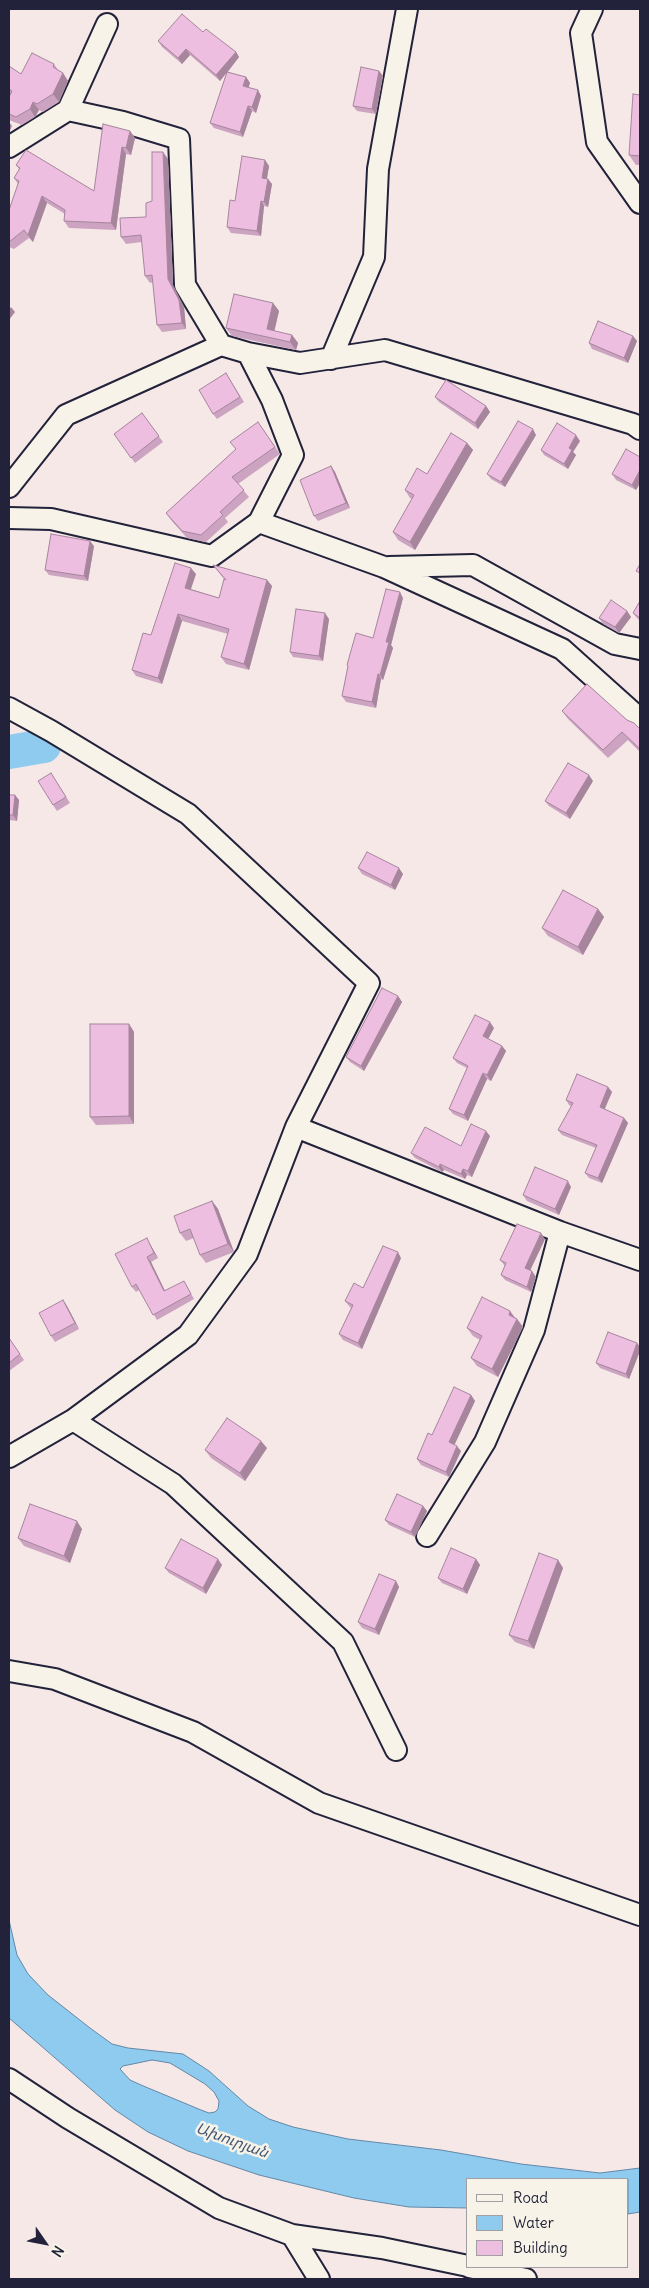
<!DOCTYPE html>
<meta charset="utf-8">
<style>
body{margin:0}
#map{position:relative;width:649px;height:2288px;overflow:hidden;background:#f5e8e6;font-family:Delius,sans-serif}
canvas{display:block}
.frame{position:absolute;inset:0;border:10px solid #22223b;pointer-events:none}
.legend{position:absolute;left:466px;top:2178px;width:162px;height:90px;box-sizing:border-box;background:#f7f3e8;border:1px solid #a29fa3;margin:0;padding:6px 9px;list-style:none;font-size:15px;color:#22223b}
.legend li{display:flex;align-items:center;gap:10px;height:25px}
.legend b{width:25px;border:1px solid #a29fa3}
.north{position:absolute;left:20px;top:2218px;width:50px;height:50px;-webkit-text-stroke:4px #f7f3e8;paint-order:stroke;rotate:123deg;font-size:14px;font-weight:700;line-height:20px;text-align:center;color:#22223b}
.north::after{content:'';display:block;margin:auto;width:18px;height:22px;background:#22223b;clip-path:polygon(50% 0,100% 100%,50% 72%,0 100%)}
</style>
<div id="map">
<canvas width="649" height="2288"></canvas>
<div class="frame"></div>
<ul class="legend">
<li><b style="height:6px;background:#f7f3e8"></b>Road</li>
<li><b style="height:14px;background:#8ecbef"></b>Water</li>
<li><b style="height:14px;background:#edbee0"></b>Building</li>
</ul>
<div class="north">N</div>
</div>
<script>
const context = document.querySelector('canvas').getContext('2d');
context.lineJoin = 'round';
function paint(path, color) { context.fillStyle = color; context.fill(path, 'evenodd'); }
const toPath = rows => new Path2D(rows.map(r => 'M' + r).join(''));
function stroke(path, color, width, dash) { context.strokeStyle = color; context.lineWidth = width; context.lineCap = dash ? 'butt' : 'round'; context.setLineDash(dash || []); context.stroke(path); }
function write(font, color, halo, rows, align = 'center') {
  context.font = font + ' Delius,"Noto Sans Armenian",sans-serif'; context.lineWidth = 5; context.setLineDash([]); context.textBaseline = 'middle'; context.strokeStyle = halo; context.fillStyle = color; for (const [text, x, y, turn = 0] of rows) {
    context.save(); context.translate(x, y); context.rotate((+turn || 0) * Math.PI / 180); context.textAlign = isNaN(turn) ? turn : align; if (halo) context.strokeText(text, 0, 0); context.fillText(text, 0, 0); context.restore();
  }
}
const water = toPath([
 [9,1920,17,1955,28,1974,48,1995,90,2028,112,2044,128,2048,183,2054,209,2071,248,2106,269,2119,293,2127,348,2139,441,2150,521,2164,600,2173,640,2168,640,2212,628,2214,628,2179,468,2179,468,2208,409,2207,354,2198,259,2175,188,2151,148,2132,115,2110,9,2018,9,1920],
 [152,2060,170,2063,205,2084,214,2092,219,2101,218,2109,215,2112,209,2113,201,2110,141,2085,130,2080,120,2069,123,2066,152,2060]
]);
paint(water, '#8ecbef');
stroke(water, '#6387a7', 1);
stroke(toPath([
 [9,752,44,746]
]), '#8ecbef', 34);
const street = toPath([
 [592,9,581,33,597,142,640,203],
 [68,110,123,122,179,139,185,285,221,345],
 [9,147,68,110,107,24],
 [331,359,374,257,378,169,407,9],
 [9,487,66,415,221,345,248,353,300,363,385,350,633,424,640,429],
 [9,518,51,519,212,556,259,522,293,455,272,400,248,353],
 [259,522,384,567,562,649,640,719],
 [389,567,473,565,615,644,640,649],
 [9,708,51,731,188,814,369,983,296,1127],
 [73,1420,173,1484,343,1642,396,1750],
 [9,1457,73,1420,188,1335,247,1254,296,1127,560,1232,640,1260],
 [427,1536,485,1442,534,1330,560,1232],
 [9,1671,55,1679,193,1732,319,1803,640,1915],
 [9,2079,68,2118,219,2208,292,2235,382,2248,468,2266],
 [292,2235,319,2279],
 [469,2267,526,2279]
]);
stroke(street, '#22223b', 24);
stroke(street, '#f7f3e8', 20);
paint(toPath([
 [158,41,236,52,239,57,228,72,246,77,250,83,248,88,258,90,261,96,256,113,252,111,243,137,214,128,210,123,227,72,220,81,190,55,182,64,162,47],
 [54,64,58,70,63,73,68,81,59,102,43,112,39,110,35,117,22,125,9,120,9,97,10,94,9,94,9,66,21,74],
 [379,71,383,76,376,114,357,111,353,106],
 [640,95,640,165,636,165,629,155],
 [130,131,135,138,131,155,126,154,116,230,69,228,64,221,65,214,47,203,33,242,29,238,14,249,9,247,9,210,18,184,14,178,19,169,16,165,94,191],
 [168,159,173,285,184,307,186,329,162,332,157,325,153,282,150,283,145,276,142,242,126,244,121,237,146,217],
 [265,160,269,166,267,179,272,184,268,207,264,206,261,236,231,233,227,227,235,201],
 [273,303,279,311,274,331,292,335,298,343,296,350,232,336,226,328],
 [633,336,637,341,628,363,592,349,589,343],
 [226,373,244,402,217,419,213,414],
 [435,397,486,406,490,412,478,429,439,402],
 [142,413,163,442,135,463,114,434],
 [258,422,280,454,238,484,249,497,225,518,228,522,206,542,187,538,171,520,166,513,236,449],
 [536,435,505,487,491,479,487,474],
 [580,441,573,452,576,455,568,469,544,455,541,450],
 [467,443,473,450,415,550,398,540,393,532,412,499,410,498,405,490,427,474],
 [640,457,640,483,636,490,616,480,612,474],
 [331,466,335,472,350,508,318,521,314,516],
 [94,546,88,581,49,575,45,570],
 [213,565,267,580,272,586,249,670,226,664,221,657,228,634,182,621,162,684,136,676,132,670,196,574,191,589,219,598,224,579],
 [403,598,391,645,393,648,383,680,381,679,376,708,346,702,342,696,348,667,347,665,373,638],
 [640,601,640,621,637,618,633,613],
 [627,611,631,617,619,633,603,624,599,618],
 [329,619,323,661,293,657,290,652],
 [562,711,627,720,640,729,640,752,628,740,608,758,568,719],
 [51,773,70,803,57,811,53,805],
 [593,781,570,819,549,806,545,801],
 [9,795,15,795,19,800,17,821,9,820],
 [358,868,403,874,395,890,362,874],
 [598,909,604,917,583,955,548,936,542,928],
 [398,996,402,1002,364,1071,350,1062,346,1057],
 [129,1024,134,1032,134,1124,96,1125,90,1117],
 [494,1028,488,1039,502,1046,506,1051,491,1081,487,1079,468,1121,453,1114,449,1109,467,1068,457,1063,453,1058],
 [608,1087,612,1092,605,1109,624,1118,628,1123,602,1183,589,1178,585,1173,596,1148,562,1135,558,1130,571,1106,569,1105,566,1100],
 [490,1136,472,1177,467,1175,465,1179,444,1170,442,1172,415,1158,411,1153,461,1146],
 [571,1187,559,1215,527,1201,523,1195],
 [212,1201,218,1209,234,1252,206,1263,200,1255,194,1238,186,1241,180,1233],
 [545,1239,530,1270,536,1277,531,1292,505,1280,501,1275,505,1266,500,1260],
 [150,1244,158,1258,151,1262,165,1291,184,1281,194,1299,157,1320,139,1290,136,1292,132,1287],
 [401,1258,362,1349,343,1340,339,1334,351,1308,349,1306,345,1301],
 [63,1300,67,1306,79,1329,55,1342,51,1336],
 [514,1317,517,1319,523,1327,498,1377,477,1366,471,1358,480,1340,473,1336,467,1328],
 [9,1338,24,1360,9,1371],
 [640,1347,640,1351,629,1379,600,1368,596,1363],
 [471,1395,475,1401,454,1445,461,1451,449,1477,421,1465,417,1459,432,1435],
 [267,1448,245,1481,211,1458,205,1450],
 [423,1506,427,1511,415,1537,389,1525,385,1520],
 [82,1529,70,1563,24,1546,18,1538],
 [476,1559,480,1565,467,1594,442,1583,438,1578],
 [558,1560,563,1568,534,1649,515,1642,509,1635],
 [222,1565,206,1594,169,1573,165,1568],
 [396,1581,399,1587,379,1635,362,1628,358,1622]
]), '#cca3c1');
paint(toPath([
 [186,49,190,55,182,64,178,58],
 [236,52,239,57,220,81,216,75],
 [379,71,383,76,376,114,372,109],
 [63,73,68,81,59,102,53,94],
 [246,77,250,83,247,92,243,86],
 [258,90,261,96,256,113,252,107],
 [33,102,39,110,35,117,30,109],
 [248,106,252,111,243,137,240,132],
 [9,122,12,126,9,133],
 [130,131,135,138,131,155,126,148],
 [122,147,126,154,116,230,111,223],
 [163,152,168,159,173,285,184,307,186,329,182,323,168,279],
 [265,160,269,166,266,183,262,178],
 [268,179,272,184,268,207,264,202],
 [42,196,47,203,33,242,28,235],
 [261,201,264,206,261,236,257,231],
 [273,303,279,311,273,337,267,329],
 [11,307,15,312,9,320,9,310],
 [292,335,298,343,296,350,290,342],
 [633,336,637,341,628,363,624,358],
 [486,406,490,412,478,429,475,423],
 [533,429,536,435,505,487,501,482],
 [576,435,580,441,573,452,576,455,568,469,564,464,569,448],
 [467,443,473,450,415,550,410,542],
 [331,466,335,472,350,508,346,503],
 [640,470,640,483,636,490,632,485],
 [90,541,94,546,88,581,84,576],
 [191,568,196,574,189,594,185,588],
 [267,580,272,586,249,670,244,664],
 [400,592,403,598,391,645,393,648,383,680,380,675,386,642],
 [627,611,631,617,619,633,615,627],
 [325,613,329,619,323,661,319,656],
 [178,614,182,621,162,684,158,678],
 [378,674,381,679,376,708,372,702],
 [589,775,593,781,570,819,566,813],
 [15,795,19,800,17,821,13,815],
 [399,868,403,874,395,890,391,885],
 [598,909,604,917,583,955,578,947],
 [398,996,402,1002,364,1071,361,1066],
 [490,1022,494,1028,487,1041,483,1036],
 [129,1024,134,1032,134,1124,129,1116],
 [502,1046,506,1051,491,1081,487,1075],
 [483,1073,487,1079,468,1121,464,1115],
 [608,1087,612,1092,603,1112,600,1107],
 [624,1118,628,1123,602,1183,598,1178],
 [486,1131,490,1136,472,1177,468,1171],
 [440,1164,444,1170,442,1172,439,1167],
 [463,1169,467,1175,465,1179,461,1174],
 [568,1181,571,1187,559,1215,555,1209],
 [212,1201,218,1209,234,1252,228,1244],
 [541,1233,545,1239,529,1273,525,1268],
 [147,1238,150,1244,158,1258,154,1253],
 [398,1252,401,1258,362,1349,358,1343],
 [147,1257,151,1262,168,1297,164,1291],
 [532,1271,536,1277,531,1292,527,1287],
 [63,1300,67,1306,79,1329,75,1323],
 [510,1311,516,1319,509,1315],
 [517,1319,523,1327,498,1377,492,1369],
 [637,1343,640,1347,640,1351,629,1379,626,1374],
 [471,1395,475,1401,453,1448,449,1442],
 [261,1441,267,1448,245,1481,240,1473],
 [457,1446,461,1451,449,1477,446,1472],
 [423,1506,427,1511,415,1537,411,1532],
 [77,1521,82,1529,70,1563,64,1556],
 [218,1559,222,1565,206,1594,203,1588],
 [476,1559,480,1565,467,1594,463,1589],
 [558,1560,563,1568,534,1649,528,1641],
 [396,1581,399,1587,379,1635,375,1629]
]), '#a6859d');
const building = toPath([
 [182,14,203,32,206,29,236,52,216,75,186,49,178,58,158,41,182,14],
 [32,53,54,64,53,67,63,73,53,94,37,104,33,102,30,109,16,117,9,114,9,97,12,91,9,89,9,66,21,74,32,53],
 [361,67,379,71,372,109,353,106,361,67],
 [227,72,246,77,243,86,258,90,252,107,248,106,240,132,210,123,227,72],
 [633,94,640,95,640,156,629,155,633,94],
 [103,124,130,131,126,148,122,147,111,223,64,221,65,210,42,196,28,235,24,230,9,242,9,210,19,181,14,178,20,168,16,165,26,150,94,191,103,124],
 [152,152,163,152,168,279,179,300,182,323,157,325,152,275,145,276,141,235,121,237,120,218,146,217,146,203,152,201,152,152],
 [242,156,265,160,262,178,268,179,264,202,261,201,257,231,227,227,230,200,235,201,242,156],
 [234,294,273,303,267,329,292,335,290,342,226,328,234,294],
 [598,321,633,336,624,358,589,343,598,321],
 [226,373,240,397,213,414,199,390,226,373],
 [446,380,486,406,475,423,435,397,446,380],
 [142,413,159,436,131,458,114,434,142,413],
 [518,421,533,429,501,482,487,474,518,421],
 [258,422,275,447,232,477,244,490,220,512,223,515,201,535,182,531,166,513,236,449,230,442,258,422],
 [557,423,576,435,569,448,572,450,564,464,541,450,557,423],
 [451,433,467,443,410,542,393,532,414,495,405,490,417,468,427,474,451,433],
 [626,449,640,457,640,470,632,485,612,474,626,449],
 [331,466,346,503,314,516,300,480,331,466],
 [51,534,90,541,84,576,45,570,51,534],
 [175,563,191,568,185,588,219,598,224,579,226,580,213,565,267,580,244,664,221,657,229,629,178,614,158,678,132,670,143,633,151,635,175,563],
 [640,564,640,573,636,571,640,564],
 [386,589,400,592,386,642,389,642,380,675,378,674,372,702,342,696,348,666,347,665,356,633,373,638,386,589],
 [611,600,627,611,615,627,599,618,611,600],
 [640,601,640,618,633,613,640,601],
 [296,609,325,613,319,656,290,652,296,609],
 [587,684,627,720,634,723,640,729,640,749,622,732,603,750,562,711,587,684],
 [568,763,589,775,566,813,545,801,568,763],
 [51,773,66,797,53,805,38,781,51,773],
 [9,795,15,795,13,815,9,815,9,795],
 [367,852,399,868,391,885,358,868,367,852],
 [563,890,598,909,578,947,542,928,563,890],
 [382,988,398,996,361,1066,346,1057,382,988],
 [475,1015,490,1022,483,1036,502,1046,487,1075,483,1073,464,1115,449,1109,468,1066,453,1058,475,1015],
 [90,1024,129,1024,129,1116,90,1117,90,1024],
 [577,1074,608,1087,600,1107,624,1118,598,1178,585,1173,597,1145,558,1130,573,1103,566,1100,577,1074],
 [471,1124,486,1131,468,1171,463,1169,461,1174,440,1164,439,1167,411,1153,425,1127,461,1146,471,1124],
 [535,1167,568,1181,555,1209,523,1195,535,1167],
 [212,1201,228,1244,200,1255,190,1229,180,1233,174,1216,212,1201],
 [517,1224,541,1233,525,1268,532,1271,527,1287,501,1275,506,1263,500,1260,517,1224],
 [147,1238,154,1253,147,1257,164,1291,184,1281,191,1294,153,1315,136,1284,132,1287,115,1254,147,1238],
 [383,1246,398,1252,358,1343,339,1334,353,1305,345,1301,354,1283,363,1288,383,1246],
 [482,1297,510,1311,509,1315,517,1319,492,1369,471,1358,482,1336,467,1328,482,1297],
 [63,1300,75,1323,51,1336,39,1313,63,1300],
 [608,1332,637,1343,626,1374,596,1363,608,1332],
 [9,1338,20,1354,9,1363,9,1338],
 [454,1387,471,1395,449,1442,457,1446,446,1472,417,1459,428,1433,432,1435,454,1387],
 [227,1418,261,1441,240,1473,205,1450,227,1418],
 [397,1494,423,1506,411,1532,385,1520,397,1494],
 [30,1504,77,1521,64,1556,18,1538,30,1504],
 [181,1539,218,1559,203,1588,165,1568,181,1539],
 [451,1548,476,1559,463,1589,438,1578,451,1548],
 [539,1553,558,1560,528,1641,509,1635,539,1553],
 [379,1574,396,1581,375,1629,358,1622,379,1574]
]);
paint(building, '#edbee0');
stroke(building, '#a6859d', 1);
write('italic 15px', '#425571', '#f7f3e8', [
 ["Ախուրյան",232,2141,20]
]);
</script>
